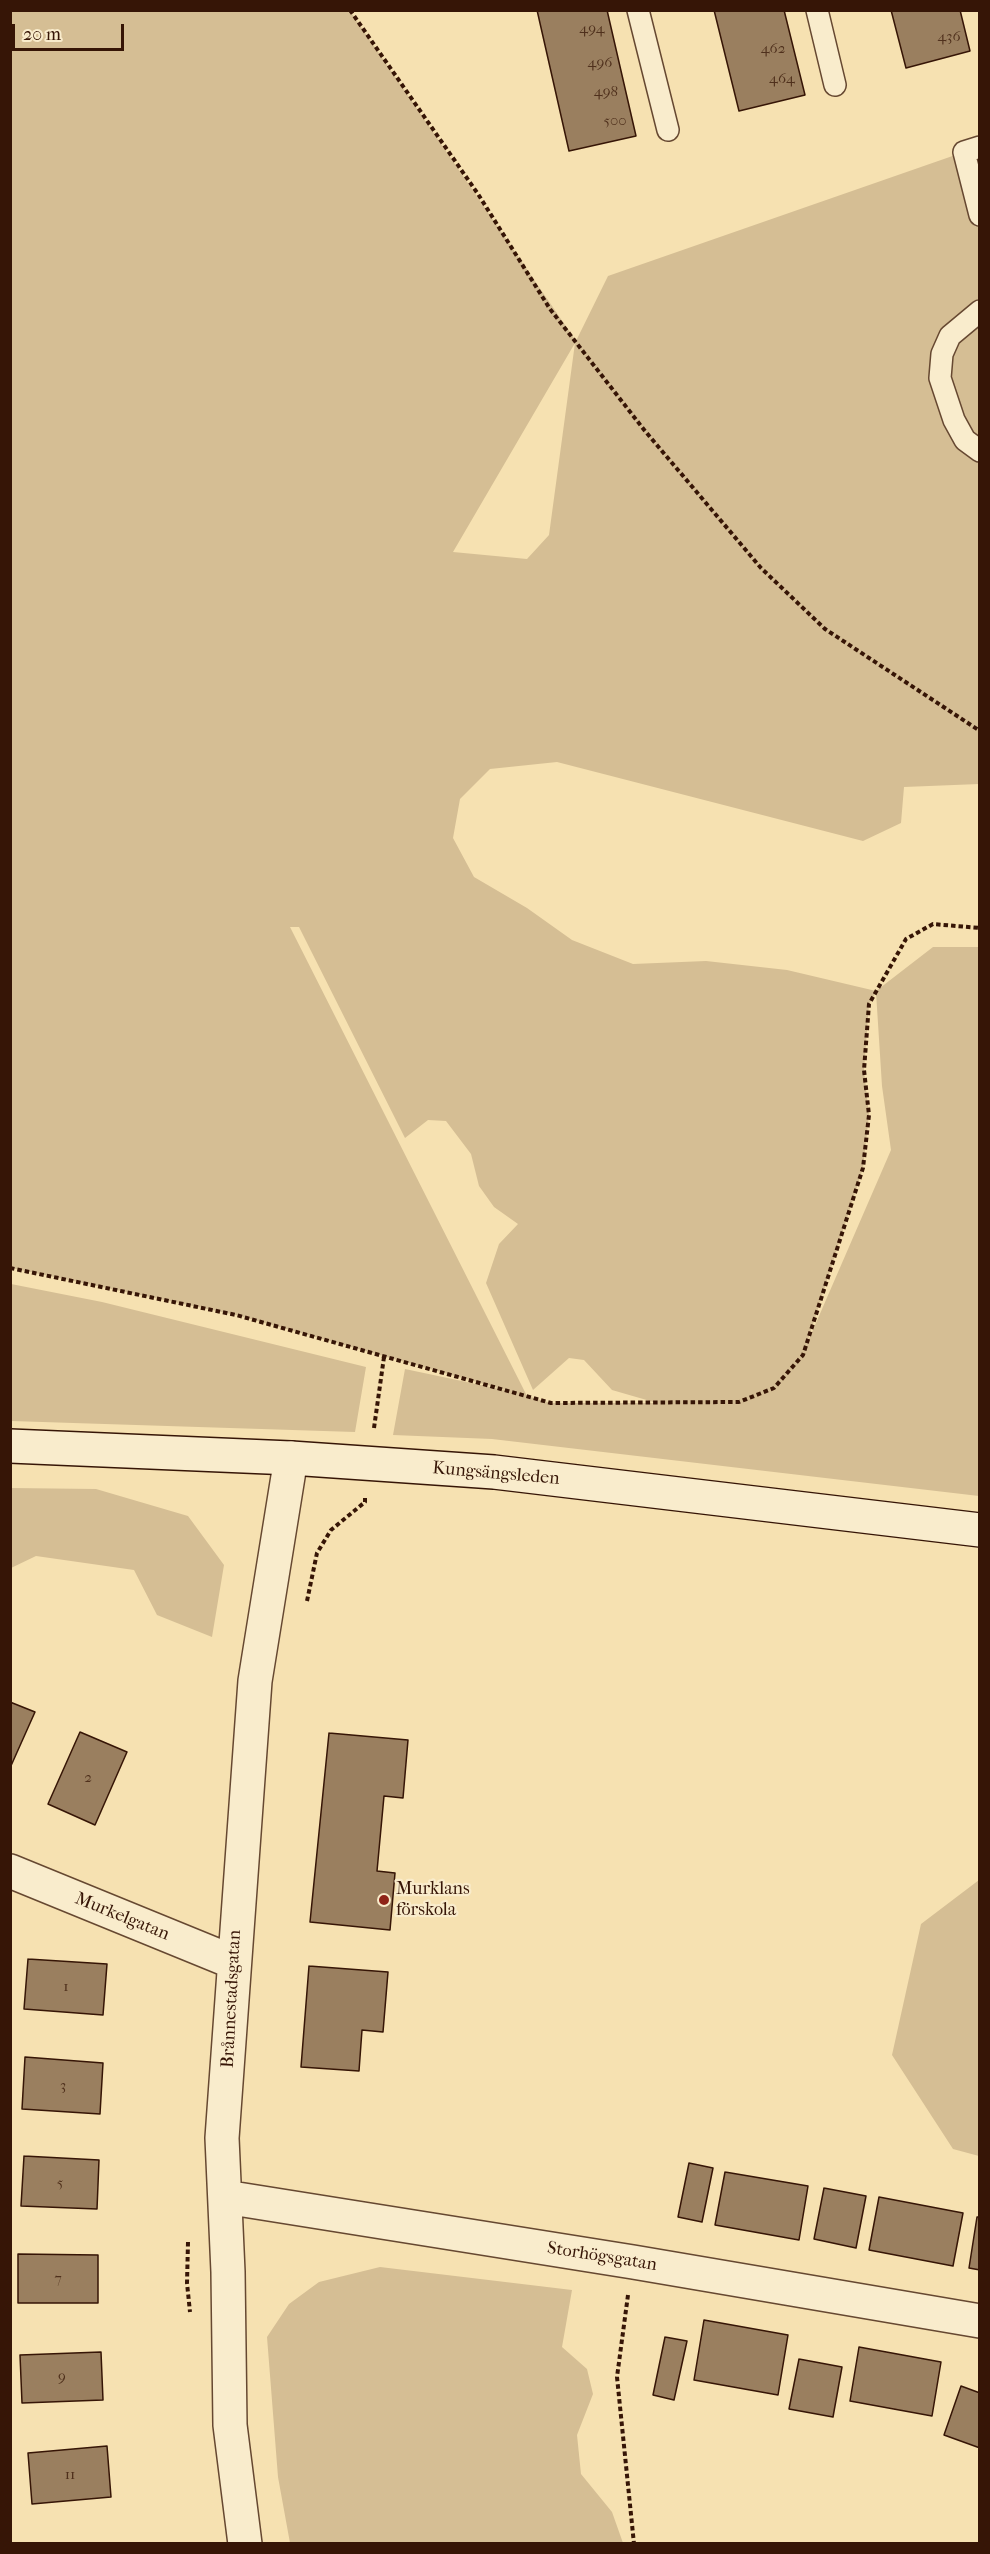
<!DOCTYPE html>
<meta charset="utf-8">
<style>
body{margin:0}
#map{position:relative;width:990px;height:2554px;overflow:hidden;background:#f6e1b1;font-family:"IM FELL French Canon",serif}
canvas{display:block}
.frame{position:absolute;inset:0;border:12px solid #361506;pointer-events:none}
.scale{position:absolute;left:12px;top:24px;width:112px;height:27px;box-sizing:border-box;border:3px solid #361506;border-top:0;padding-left:8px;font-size:18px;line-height:21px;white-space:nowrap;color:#361506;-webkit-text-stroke:4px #f9eccc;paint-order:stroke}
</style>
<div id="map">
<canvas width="990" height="2554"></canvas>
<div class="frame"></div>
<div class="scale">20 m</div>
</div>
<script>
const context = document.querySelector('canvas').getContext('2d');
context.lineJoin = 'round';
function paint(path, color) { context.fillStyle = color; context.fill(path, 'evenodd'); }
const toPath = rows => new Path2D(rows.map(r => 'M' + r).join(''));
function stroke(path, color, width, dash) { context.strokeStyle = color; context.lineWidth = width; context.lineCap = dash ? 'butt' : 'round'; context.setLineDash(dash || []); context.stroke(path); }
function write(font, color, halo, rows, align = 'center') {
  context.font = font + ' "IM FELL French Canon",serif'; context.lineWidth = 4.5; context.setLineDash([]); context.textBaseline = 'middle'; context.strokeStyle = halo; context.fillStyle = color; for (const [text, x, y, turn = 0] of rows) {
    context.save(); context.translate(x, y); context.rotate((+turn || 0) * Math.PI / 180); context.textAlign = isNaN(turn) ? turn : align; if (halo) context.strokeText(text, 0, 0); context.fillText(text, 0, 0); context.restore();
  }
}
paint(toPath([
 [11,11,350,11,576,341,608,276,964,152,980,215,979,784,904,787,901,823,863,841,557,762,490,769,460,799,453,838,474,877,527,908,572,940,633,964,706,961,787,970,876,991,933,947,979,947,979,1496,492,1439,393,1435,405,1369,509,1391,236,1315,11,1268],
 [575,343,549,535,527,559,453,552],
 [290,927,299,927,405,1138,428,1120,446,1121,471,1154,479,1186,494,1207,518,1224,499,1244,486,1283,533,1390,569,1358,584,1360,612,1390,657,1403,551,1403,527,1396],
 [876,992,882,1086,891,1150,806,1346,863,1168,869,1115,864,1070,869,1004],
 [11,1284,102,1302,366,1367,355,1432,11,1421],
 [11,1488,96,1489,188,1516,224,1565,212,1637,157,1615,134,1570,36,1556,11,1568],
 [979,1880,979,2156,953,2149,892,2055,921,1924],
 [380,2267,572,2290,562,2347,587,2369,593,2394,577,2435,581,2474,612,2512,623,2543,290,2543,278,2477,267,2337,289,2304,319,2282]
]), '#d5be94');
const building = toPath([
 [537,10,607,10,636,136,569,151,537,10],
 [714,10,784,10,805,95,739,111,714,10],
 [891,10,960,10,970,51,906,68,891,10],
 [10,1702,35,1712,10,1768,10,1702],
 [80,1732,127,1752,95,1825,48,1804,80,1732],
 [329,1733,408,1740,403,1798,384,1796,377,1871,395,1873,390,1930,310,1922,329,1733],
 [28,1959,107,1964,103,2015,24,2009,28,1959],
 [309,1966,388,1972,383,2032,362,2030,359,2071,301,2067,309,1966],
 [25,2057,103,2063,100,2114,22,2109,25,2057],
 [24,2156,99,2160,97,2209,21,2206,24,2156],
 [689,2163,713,2168,702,2222,678,2217,689,2163],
 [725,2172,808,2186,799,2240,715,2225,725,2172],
 [824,2188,866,2196,856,2248,814,2239,824,2188],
 [879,2197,963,2213,953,2266,869,2250,879,2197],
 [977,2217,980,2217,980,2270,969,2268,977,2217],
 [18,2254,98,2255,98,2303,18,2303,18,2254],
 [704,2320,788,2335,778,2395,694,2380,704,2320],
 [665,2337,687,2341,674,2400,653,2395,665,2337],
 [859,2347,941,2362,932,2416,850,2401,859,2347],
 [101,2352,103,2400,22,2403,20,2355,101,2352],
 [799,2359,842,2367,833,2417,789,2409,799,2359],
 [961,2386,980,2393,980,2448,944,2435,961,2386],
 [107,2446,111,2497,32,2504,28,2453,107,2446]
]);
paint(building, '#9a7f5f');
stroke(building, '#361506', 1.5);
const lane = toPath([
 [638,10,668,130],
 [817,10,835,85],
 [980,147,964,152,980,215],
 [980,311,950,336,942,354,940,378,954,420,965,440,980,451]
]);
const street = toPath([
 [10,1871,233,1962],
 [225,2197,633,2262,980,2321],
 [245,2544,230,2425,228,2272,222,2138,255,1681,291,1458]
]);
const secondary = toPath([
 [10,1446,291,1458,494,1472,980,1530]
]);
stroke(lane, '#664831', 24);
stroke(street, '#664831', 36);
stroke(secondary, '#361506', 36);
stroke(toPath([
 [350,10,478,194,550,309,645,431,761,568,825,629,980,731],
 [10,1268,236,1315,551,1403,739,1402,774,1388,803,1355,863,1168,869,1115,864,1070,869,1004,906,939,933,924,980,928],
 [374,1428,384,1357],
 [307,1601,317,1553,331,1530,365,1502,365,1498],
 [188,2242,187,2283,190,2312],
 [628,2295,617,2377,634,2544]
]), '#361506', 4, [4.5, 3]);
stroke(lane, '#f9eccc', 21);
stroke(street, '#f9eccc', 33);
stroke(secondary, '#f9eccc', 33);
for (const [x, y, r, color] of [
 [384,1900,6,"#8f2418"]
]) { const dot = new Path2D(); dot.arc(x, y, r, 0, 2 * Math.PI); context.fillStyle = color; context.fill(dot); stroke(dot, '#f9eccc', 2); }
write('15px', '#4f301c', null, [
 ["494",592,29],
 ["436",949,37],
 ["462",773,49],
 ["496",600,63],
 ["464",782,79],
 ["498",606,92],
 ["500",615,121],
 ["2",88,1778],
 ["1",66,1987],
 ["3",63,2086],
 ["5",60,2183],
 ["7",58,2279],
 ["9",62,2377],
 ["11",70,2475]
]);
write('18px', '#361506', '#f9eccc', [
 ["Kungsängsleden",496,1474,5],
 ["Murkelgatan",122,1917,22],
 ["Brånnestadsgatan",232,1999,-87],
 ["Storhögsgatan",602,2257,9]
]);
write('18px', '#361506', '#f9eccc', [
 ["Murklans",396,1890],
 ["förskola",396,1911]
], 'left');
</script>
